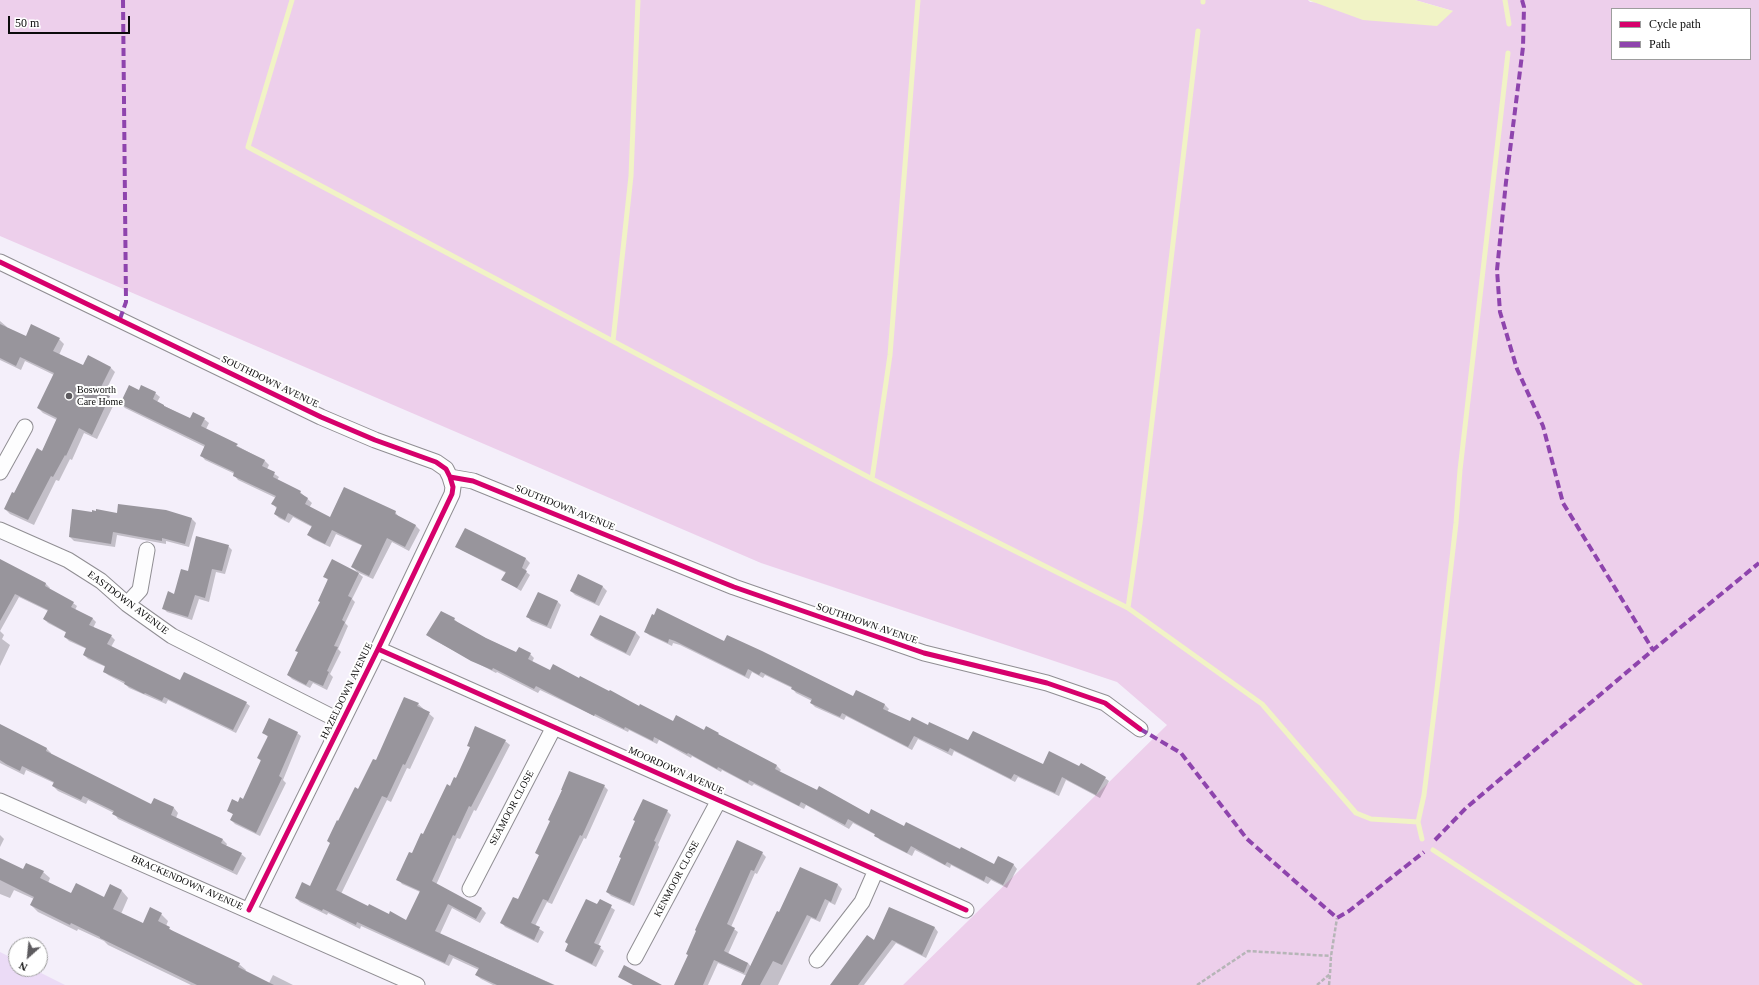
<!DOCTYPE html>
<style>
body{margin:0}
#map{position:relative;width:1759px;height:985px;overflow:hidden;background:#f4effa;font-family:"Times New Roman",serif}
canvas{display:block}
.legend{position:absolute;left:1611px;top:8px;width:140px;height:52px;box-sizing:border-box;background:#fff;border:1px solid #9d9d9d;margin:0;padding:5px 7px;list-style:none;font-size:12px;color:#0b0b0b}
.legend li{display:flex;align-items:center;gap:8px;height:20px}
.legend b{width:20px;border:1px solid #9d9d9d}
.north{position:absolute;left:8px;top:937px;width:40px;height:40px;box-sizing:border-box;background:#fff;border:1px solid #9d9d9d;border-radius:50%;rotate:207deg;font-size:11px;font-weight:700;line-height:16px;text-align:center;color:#0b0b0b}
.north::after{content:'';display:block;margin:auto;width:14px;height:18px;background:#5d5b5f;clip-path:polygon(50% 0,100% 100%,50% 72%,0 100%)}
.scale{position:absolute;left:8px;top:16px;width:122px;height:18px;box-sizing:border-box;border:2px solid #0b0b0b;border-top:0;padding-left:5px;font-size:12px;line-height:14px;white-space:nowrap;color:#0b0b0b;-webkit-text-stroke:3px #fff;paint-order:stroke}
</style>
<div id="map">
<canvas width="1759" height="985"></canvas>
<ul class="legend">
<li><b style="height:5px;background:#d6006c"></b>Cycle path</li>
<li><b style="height:5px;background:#8e44ad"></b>Path</li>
</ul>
<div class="north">N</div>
<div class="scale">50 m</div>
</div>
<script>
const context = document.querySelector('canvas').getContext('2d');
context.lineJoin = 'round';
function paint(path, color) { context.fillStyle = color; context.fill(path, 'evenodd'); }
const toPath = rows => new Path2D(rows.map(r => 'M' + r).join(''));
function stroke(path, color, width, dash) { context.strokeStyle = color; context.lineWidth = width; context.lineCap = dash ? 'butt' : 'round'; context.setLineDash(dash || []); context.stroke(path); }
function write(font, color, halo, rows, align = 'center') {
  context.font = font + ' "Times New Roman",serif'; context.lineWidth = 4; context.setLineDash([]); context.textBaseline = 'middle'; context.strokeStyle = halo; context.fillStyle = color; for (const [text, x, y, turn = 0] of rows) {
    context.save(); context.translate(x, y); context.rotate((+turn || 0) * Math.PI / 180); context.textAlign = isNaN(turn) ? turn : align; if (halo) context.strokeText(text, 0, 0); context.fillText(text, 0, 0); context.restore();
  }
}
paint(toPath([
 [0,952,16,960,16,969,33,969,65,985,0,985]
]), '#ebdbf6');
paint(toPath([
 [0,0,1308,0,1310,2,1453,11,1415,0,1759,0,1759,985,903,985,1167,725,1117,682,761,563,0,236],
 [1612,9,1750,9,1750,59,1612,59]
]), '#edcfeb');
paint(toPath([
 [1308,0,1415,0,1453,11,1437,26,1363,20]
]), '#f1f3c6');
paint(toPath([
 [0,321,7,327,6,328,26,337,59,339,64,344,59,355,84,366,110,367,115,372,104,394,115,402,97,439,84,433,72,460,70,459,59,481,56,480,34,525,10,514,5,509,42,452,57,420,43,413,38,408,54,375,25,361,21,370,0,360],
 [139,391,155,393,160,397,157,402,191,420,204,419,209,423,206,429,265,461,269,465,267,469,279,477,277,480,300,492,312,503,309,508,330,518,395,512,399,517,415,525,420,530,409,551,392,542,373,579,357,572,353,567,363,546,336,534,330,547,313,539,308,535,312,527,293,517,289,523,279,518,275,514,277,509,273,504,276,498,238,480,234,475,235,474,205,460,201,455,205,447,125,408,121,404],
 [166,511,192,519,196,523,189,547,166,541,166,544,117,535,115,547,74,541,70,537,93,513,118,514],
 [466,529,526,559,530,563,525,571,530,575,521,591,503,580,506,573,461,550,457,546],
 [228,546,232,550,225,574,216,572,209,602,199,599,192,620,167,612,163,608,175,595,189,572],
 [0,561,46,584,50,588,49,589,73,603,77,606,75,610,92,618,96,622,93,628,111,636,115,640,111,647,181,681,246,703,250,706,236,733,168,700,166,704,129,688,125,684,108,675,104,671,106,667,88,659,84,655,87,649,69,641,65,637,67,633,48,623,44,619,48,611,19,597,0,631,4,635,2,639,10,645,0,666],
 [358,573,363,577,352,599,355,602,345,623,348,626,338,649,341,652,330,674,333,677,327,690,313,683,310,688,292,679,288,675,299,653,297,651,321,602,328,580,325,577],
 [578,575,603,587,607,591,599,606,575,595,571,591],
 [557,601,561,605,551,629,531,621,528,617],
 [600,616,636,633,640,637,630,656,595,639,591,635],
 [454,619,458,623,485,638,517,653,530,654,534,658,532,662,550,672,580,679,674,722,704,731,706,727,722,737,777,766,781,770,779,772,870,815,904,828,994,866,1013,864,1017,869,1007,888,991,880,988,884,951,865,950,868,915,850,912,856,880,840,876,835,853,823,849,829,806,805,804,809,754,784,752,786,722,770,721,772,692,756,691,758,659,740,657,744,629,730,628,732,540,690,538,693,497,672,496,673,432,639,427,635],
 [645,631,725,642,854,698,857,691,885,705,889,709,887,712,910,723,1044,765,1080,767,1105,778,1109,781,1100,798,1066,780,1059,796,1018,777,1015,782,954,751,952,756,918,739,912,750,846,716,844,720,815,707,811,703,812,701,796,693,792,688,765,675,763,678,752,672,749,679,680,645,673,643,672,646,649,635],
 [418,704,434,718,410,769,407,768,391,802,387,800,341,894,369,907,407,921,420,892,402,884,398,879,456,779,471,748,468,745,505,741,510,745,476,811,474,810,460,839,457,838,436,885,481,908,486,913,480,923,452,908,440,934,555,985,493,985,481,979,476,975,479,970,453,958,449,966,361,926,360,929,328,913,327,915,300,902,296,898,311,887,331,844,339,822,377,761],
 [0,725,47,749,51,753,51,755,151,806,155,799,174,808,178,813,176,818,223,840,227,844,226,846,241,854,246,858,237,875,131,825,118,819,114,813,88,800,86,804,58,791,53,786,54,783,26,770,24,775,0,763],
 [264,733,297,733,301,736,283,780,286,783,260,836,235,824,231,820,234,815,228,810,244,800,262,762,258,758,268,737],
 [604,786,608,790,586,839,584,838,552,904,547,902,535,926,544,932,538,943,505,927,502,923,519,900,540,856,536,853],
 [667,811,671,815,658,845,659,847,634,906,611,896,607,892,636,822],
 [0,835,4,839,0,847],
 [762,853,766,857,757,874,755,873,731,927,738,932,728,954,748,963,751,967,780,914,800,868,838,885,842,889,835,905,829,902,820,922,811,918,778,985,742,985,747,976,718,963,708,985,675,985],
 [0,859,24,870,43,872,50,878,48,883,71,894,105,898,110,886,122,891,128,898,121,914,143,925,161,914,168,921,166,926,174,932,239,964,246,970,245,972,269,983,273,975,293,985,191,985,108,945,104,941,78,929,77,931,38,912,31,905,34,899,14,890,10,898,0,894],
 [600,900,615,910,598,946,604,951,596,967,570,954,566,951],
 [890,908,935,928,938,932,926,958,896,943,864,985,831,985,874,941]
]), '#0003');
stroke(toPath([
 [292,0,248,147,872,479,1128,608,1262,704,1356,813,1371,819,1418,822],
 [1505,0,1509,24],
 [1203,2,1203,0],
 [613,341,631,176,638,0],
 [872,479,890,355,918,0],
 [1128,608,1140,523,1198,31],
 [1422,839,1418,822,1424,795,1438,680,1456,523,1460,470,1508,53],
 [1433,850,1640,985]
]), '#f1f3c6', 5);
paint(toPath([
 [0,324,26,336,31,324,60,338,53,351,83,365,88,355,111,367,99,391,110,396,92,435,79,428,66,456,65,455,53,477,51,476,28,520,4,509,12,492,14,493,37,448,42,451,57,418,37,408,54,373,20,357,16,366,0,358],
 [129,385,139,390,141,385,156,392,153,399,164,405,164,406,190,418,193,412,205,418,201,426,238,444,236,446,265,460,262,466,275,472,273,477,301,491,300,493,308,498,305,504,330,517,344,487,396,511,395,514,416,525,405,547,387,538,369,576,351,567,362,545,332,530,325,544,307,535,312,526,288,513,285,520,274,514,277,507,271,504,276,496,233,476,234,472,200,456,205,445,120,404],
 [118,504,166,510,192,518,185,544,162,538,162,541,113,532,111,544,69,537,72,509,92,512,92,510,96,511,96,509,117,513],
 [465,528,526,558,522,568,527,571,517,588,501,580,506,572,455,547],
 [196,536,229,545,222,571,212,569,205,598,195,595,188,617,162,609,168,591,174,594,181,569,188,571],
 [0,559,46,583,45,586,74,602,71,607,93,618,89,625,112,635,107,644,180,680,184,672,247,702,233,730,164,697,162,701,145,693,144,694,124,684,125,682,103,672,105,666,83,655,86,648,64,637,66,632,43,619,48,610,15,594,0,621],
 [332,559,359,573,348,596,352,598,342,620,345,622,334,646,338,647,327,671,329,672,323,686,309,680,306,685,287,675,298,652,295,651,320,602,318,601,328,579,323,577],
 [578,574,603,586,595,603,570,591],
 [538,592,558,601,547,626,526,617],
 [657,608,724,641,727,635,762,651,853,696,856,690,885,704,883,709,910,721,912,717,928,725,929,722,968,740,973,731,1043,764,1049,751,1079,766,1081,763,1106,777,1096,795,1062,777,1055,793,1014,774,1011,779,950,748,948,752,914,736,908,747,842,713,840,717,810,703,812,699,791,689,792,687,761,672,759,675,748,669,745,676,675,641,669,639,668,643,644,632,652,614,654,615],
 [441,611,455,618,454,620,486,638,516,652,519,647,531,653,528,659,550,670,553,664,579,678,580,676,609,691,610,690,639,706,640,704,673,721,676,715,704,730,706,726,719,733,718,734,777,765,775,769,817,790,819,786,869,814,871,809,904,826,906,822,960,849,961,847,994,864,998,856,1014,864,1003,885,986,876,984,881,947,862,945,865,911,846,907,853,874,836,875,834,848,819,845,825,801,802,799,806,749,780,748,783,718,767,717,769,688,753,687,754,654,737,653,741,625,727,624,729,595,714,594,716,536,686,534,689,493,668,492,670,471,661,426,635],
 [600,615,636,632,626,653,590,635],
 [404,697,419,703,417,706,430,712,405,765,403,764,387,798,382,796,336,890,368,906,369,904,389,914,390,911,406,920,420,891,396,880,409,852,412,853,421,833,423,834,447,784,450,786,454,777,456,778,470,747,467,746,475,726,506,740,471,807,469,806,455,836,453,835,432,881,482,908,476,919,448,904,435,931,554,985,497,985,475,975,479,968,449,954,445,963,357,922,356,925,323,909,322,911,295,898,302,882,310,886,330,843,327,841,337,820,338,821,355,787,358,789,373,759,376,760],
 [269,718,298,732,279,776,282,778,256,833,230,820,233,814,227,811,232,799,238,802,240,797,243,799,261,760,257,758,268,736,262,733],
 [0,724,47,748,46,751,151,804,154,798,174,807,171,815,223,839,221,843,242,853,233,871,126,821,112,814,114,811,83,796,81,800,52,786,54,782,22,766,20,771,6,764,0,760],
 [569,771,605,785,582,836,580,835,548,901,543,899,531,923,540,927,534,940,500,923,513,897,518,899,539,855,535,853,550,821,548,820,562,790,561,790],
 [643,799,668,810,654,841,656,842,630,903,606,892,621,858,619,857,635,821,633,820],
 [737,840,763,852,754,871,751,870,727,924,735,928,724,951,748,963,744,973,714,960,703,985,674,985,688,955,686,954,696,931,695,930],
 [0,858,23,869,26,863,44,871,40,878,71,893,76,883,104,897,110,884,122,890,113,909,143,923,150,907,162,913,158,921,170,927,169,929,240,963,238,967,274,985,197,985,100,938,100,937,71,923,70,925,30,905,34,897,0,880],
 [800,867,838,884,831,902,825,899,816,919,807,915,782,965,773,961,760,985,741,985,777,911,779,912],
 [586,899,597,904,600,899,612,905,594,943,601,946,592,964,565,951,568,944,565,942],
 [889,907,935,927,922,955,892,940,858,985,830,985,867,935,874,940],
 [624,965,662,985,633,985,618,977]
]), '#98959c');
const minor = toPath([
 [0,262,321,417,375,440,436,462,446,469,450,477,453,487,452,494,378,649,249,910],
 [0,472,25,427],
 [450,477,473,481,734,587,849,627,924,653,1047,683,1105,703,1140,729],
 [0,530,68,560,101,581,127,604,172,636,342,722],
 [127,604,140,590,147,550],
 [378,649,966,910],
 [0,801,417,985],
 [470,889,554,727],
 [635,957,719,800],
 [817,960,862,902,876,870]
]);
stroke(minor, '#908e93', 17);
stroke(toPath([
 [1197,985,1248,951,1331,956],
 [1317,985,1330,974,1331,956,1337,918],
 [1329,985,1330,974]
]), '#b6b5b7', 2.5, [4, 2]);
stroke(minor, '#fdfdfe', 15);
stroke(toPath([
 [1522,0,1524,7,1523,47,1506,182,1497,270,1500,312,1517,369,1543,426,1563,503,1653,650],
 [120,319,126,302,123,0],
 [1140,729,1181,753,1247,839,1337,918,1349,911,1424,852],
 [1435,840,1466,808,1653,650,1759,563]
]), '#8e44ad', 4, [8, 4]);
stroke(toPath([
 [0,262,321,417,375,440,436,462,446,469,450,477,453,487,452,494,378,649,249,910],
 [450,477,473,481,734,587,849,627,924,653,1047,683,1105,703,1140,729],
 [378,649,966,910]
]), '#d6006c', 5);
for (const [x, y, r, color] of [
 [69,396,4,"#5d5b5f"]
]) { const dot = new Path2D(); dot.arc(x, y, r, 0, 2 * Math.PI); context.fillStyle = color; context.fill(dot); stroke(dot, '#fff', 1.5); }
write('10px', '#0b0b0b', '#fff', [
 ["SOUTHDOWN AVENUE",270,382,26],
 ["SOUTHDOWN AVENUE",565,508,22],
 ["EASTDOWN AVENUE",128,603,37],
 ["SOUTHDOWN AVENUE",867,624,19],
 ["HAZELDOWN AVENUE",347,691,-64],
 ["MOORDOWN AVENUE",676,771,24],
 ["SEAMOOR CLOSE",512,808,-62],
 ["KENMOOR CLOSE",677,879,-62],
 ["BRACKENDOWN AVENUE",187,883,24]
]);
write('10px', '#0b0b0b', '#fff', [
 ["Bosworth",77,390],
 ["Care Home",77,402]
], 'left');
</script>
